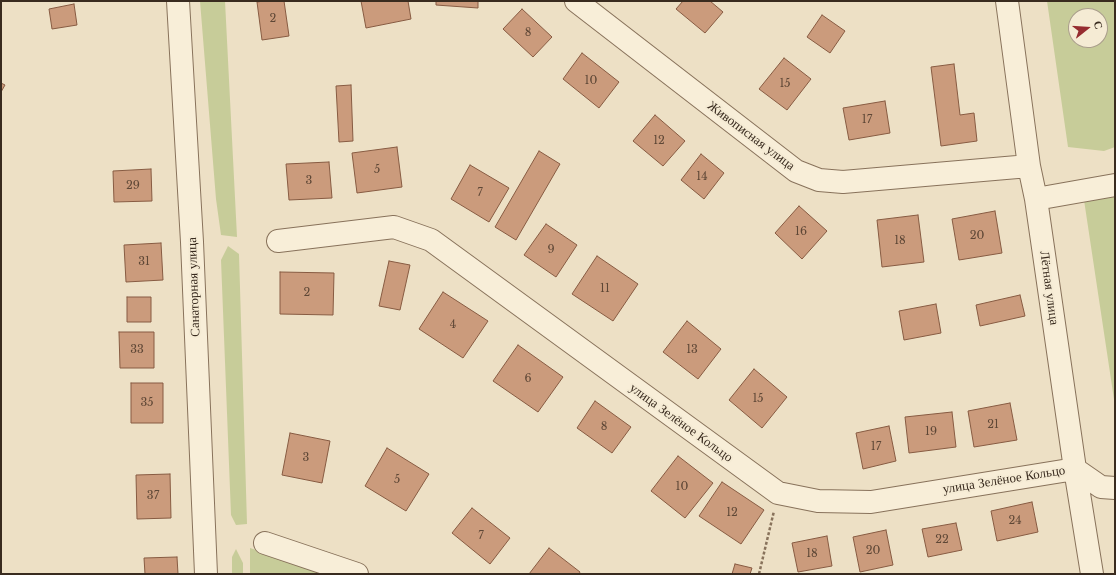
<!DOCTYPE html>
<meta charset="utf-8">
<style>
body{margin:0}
#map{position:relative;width:1116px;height:575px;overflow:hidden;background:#ede0c5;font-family:"Libre Baskerville",serif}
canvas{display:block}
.frame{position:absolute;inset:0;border:2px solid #392b1f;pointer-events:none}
.north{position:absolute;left:1068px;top:8px;width:40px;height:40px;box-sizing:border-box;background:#f5ebd4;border:1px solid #aa9e8c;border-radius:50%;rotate:73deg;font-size:11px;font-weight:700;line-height:16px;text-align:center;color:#392b1f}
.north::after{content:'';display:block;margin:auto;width:14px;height:18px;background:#962c30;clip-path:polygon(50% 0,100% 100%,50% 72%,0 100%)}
</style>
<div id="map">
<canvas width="1116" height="575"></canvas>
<div class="frame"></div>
<div class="north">С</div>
</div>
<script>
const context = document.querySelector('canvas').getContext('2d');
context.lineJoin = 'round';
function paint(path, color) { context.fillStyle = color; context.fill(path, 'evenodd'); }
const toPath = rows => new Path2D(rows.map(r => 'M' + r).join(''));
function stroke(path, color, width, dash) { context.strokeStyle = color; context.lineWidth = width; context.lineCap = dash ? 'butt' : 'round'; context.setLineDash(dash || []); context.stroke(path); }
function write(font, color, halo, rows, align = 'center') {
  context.font = font + ' "Libre Baskerville",serif'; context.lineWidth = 4; context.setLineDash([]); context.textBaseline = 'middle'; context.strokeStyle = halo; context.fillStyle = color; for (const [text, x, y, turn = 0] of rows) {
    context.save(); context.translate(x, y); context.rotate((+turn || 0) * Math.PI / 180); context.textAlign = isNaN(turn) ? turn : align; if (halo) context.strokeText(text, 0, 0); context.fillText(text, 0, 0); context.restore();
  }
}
paint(toPath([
 [200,1,225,1,237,237,221,235,216,199],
 [1047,1,1115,1,1115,147,1104,151,1068,147],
 [1076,16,1100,16,1100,40,1076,40],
 [1115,196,1115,406,1084,200],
 [228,246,239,254,247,524,236,525,231,515,221,260],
 [250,548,330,574,250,574],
 [236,549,243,563,243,574,232,574,232,557]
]), '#c7cc99');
const building = toPath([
 [264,1,284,1,289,36,262,40,257,2,264,1],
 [361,1,408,1,411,19,366,28,361,1],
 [436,1,478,1,478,8,436,5,436,1],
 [683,1,710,1,723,12,705,33,676,9,683,1],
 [74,4,77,25,52,29,49,9,74,4],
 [522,9,552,37,533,57,503,29,522,9],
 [822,15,845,31,830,53,807,37,822,15],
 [582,53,619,82,599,108,563,79,582,53],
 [784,58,811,79,787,110,759,89,784,58],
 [954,64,960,115,974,113,977,141,941,146,931,67,954,64],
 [1,83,5,85,1,92,1,83],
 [351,85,353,141,339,142,336,86,351,85],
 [885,101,890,133,849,140,843,108,885,101],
 [655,115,685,141,663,166,633,141,655,115],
 [397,147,402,187,357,193,352,153,397,147],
 [539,151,560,164,516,240,495,227,539,151],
 [701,154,724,173,704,199,681,180,701,154],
 [329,162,332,198,289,200,286,164,329,162],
 [470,165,509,188,489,222,451,199,470,165],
 [151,169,152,201,114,202,113,171,151,169],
 [799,206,827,231,802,259,775,233,799,206],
 [995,211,1002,253,959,260,952,219,995,211],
 [918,215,924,262,882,267,877,220,918,215],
 [546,224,577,245,556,277,524,255,546,224],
 [161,243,163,280,126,282,124,245,161,243],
 [597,256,638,284,613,321,572,294,597,256],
 [389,261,410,265,400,310,379,306,389,261],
 [280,272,334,273,333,315,280,314,280,272],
 [443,292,488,321,463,358,419,329,443,292],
 [1020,295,1025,316,980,326,976,305,1020,295],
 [127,297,151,297,151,322,127,322,127,297],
 [936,304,941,333,904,340,899,311,936,304],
 [687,321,721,349,698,379,663,352,687,321],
 [119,332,154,332,154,368,120,368,119,332],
 [518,345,563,377,538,412,493,381,518,345],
 [754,369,787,397,762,428,729,400,754,369],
 [131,383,163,383,163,423,131,423,131,383],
 [595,401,631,427,612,453,577,428,595,401],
 [1010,403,1017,440,974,447,968,411,1010,403],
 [952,412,956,447,909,453,905,417,952,412],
 [889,426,896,461,863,469,856,433,889,426],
 [290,433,330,441,322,483,282,475,290,433],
 [387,448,429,474,406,511,365,486,387,448],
 [678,456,713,483,685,518,651,491,678,456],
 [170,474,171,518,137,519,136,475,170,474],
 [722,482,764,510,741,544,699,516,722,482],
 [1032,502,1038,532,997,541,991,511,1032,502],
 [472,508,510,538,490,564,452,533,472,508],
 [956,523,962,550,928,557,922,529,956,523],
 [886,530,893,565,860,572,853,537,886,530],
 [827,536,832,566,798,572,792,543,827,536],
 [549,548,580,572,579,574,529,574,549,548],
 [177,557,178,574,145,574,144,558,177,557],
 [735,564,752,568,750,574,732,574,735,564]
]);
paint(building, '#cb9b7c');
stroke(building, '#875b42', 1);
const minor = toPath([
 [178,1,192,242,206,574],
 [576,1,796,171,819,180,843,182,1029,166],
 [1007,1,1029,166,1036,199,1075,469,1092,574],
 [1036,199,1115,185],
 [278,241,394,227,431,240,778,493,818,501,871,502,1075,469,1101,487,1115,488],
 [265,543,357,574]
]);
stroke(minor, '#88725b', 24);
stroke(toPath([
 [759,574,774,511]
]), '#88725b', 2.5, [3, 2]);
stroke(minor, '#f8eed8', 22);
write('11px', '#5e4736', null, [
 ["2",273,19],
 ["8",528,33],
 ["10",591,81],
 ["15",785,84],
 ["17",867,120],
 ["12",659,141],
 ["5",377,170],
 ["14",702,177],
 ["3",309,181],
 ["29",133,186],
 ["7",480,193],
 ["16",801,232],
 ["20",977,236],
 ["18",900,241],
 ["9",551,250],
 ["31",144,262],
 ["11",605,289],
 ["2",307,293],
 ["4",453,325],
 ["33",137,350],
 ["13",692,350],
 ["6",528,379],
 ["15",758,399],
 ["35",147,403],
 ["21",993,425],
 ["8",604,427],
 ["19",931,432],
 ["17",876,447],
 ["3",306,458],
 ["5",397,480],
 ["10",682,487],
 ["37",153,496],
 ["12",732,513],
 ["24",1015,521],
 ["7",481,536],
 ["22",942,540],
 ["20",873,551],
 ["18",812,554]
]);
write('13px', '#392b1f', '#f5ebd4', [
 ["Живописная улица",751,136,37],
 ["Санаторная улица",194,287,-92],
 ["Лётная улица",1049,288,82],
 ["улица Зелёное Кольцо",681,423,36],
 ["улица Зелёное Кольцо",1004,480,-9]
]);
</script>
